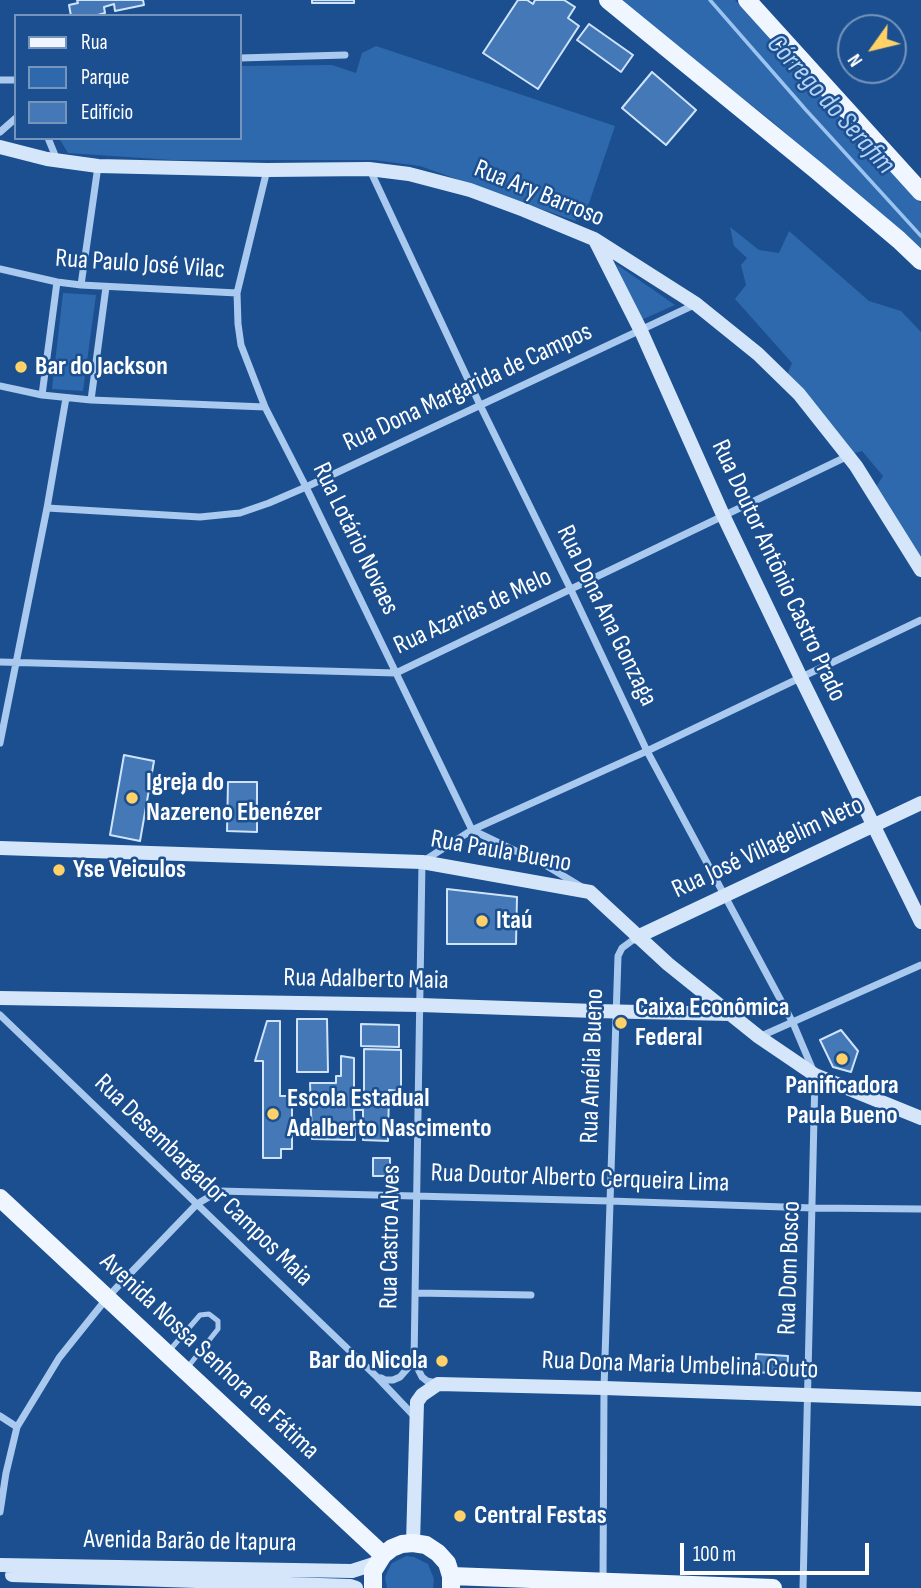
<!DOCTYPE html>
<meta charset="utf-8">
<style>
body{margin:0}
#map{position:relative;width:921px;height:1588px;overflow:hidden;background:#1b4f8f;font-family:"Sofia Sans Condensed",sans-serif}
canvas{display:block}
.legend{position:absolute;left:14px;top:14px;width:228px;height:126px;box-sizing:border-box;background:#1b4f8f;border:2px solid #7695bc;margin:0;padding:9px 12px;list-style:none;font-size:21px;color:#fff}
.legend li{display:flex;align-items:center;gap:14px;height:35px}
.legend b{width:35px;border:2px solid #7695bc}
.north{position:absolute;left:837px;top:14px;width:70px;height:70px;box-sizing:border-box;background:#1b4f8f;border:2px solid #7695bc;border-radius:50%;rotate:236deg;font-size:19px;font-weight:700;line-height:28px;text-align:center;color:#fff}
.north::after{content:'';display:block;margin:auto;width:24px;height:32px;background:#ffd166;clip-path:polygon(50% 0,100% 100%,50% 72%,0 100%)}
.scale{position:absolute;left:680px;top:1543px;width:189px;height:32px;box-sizing:border-box;border:4px solid #fff;border-top:0;padding-left:9px;font-size:21px;line-height:24px;white-space:nowrap;color:#fff;-webkit-text-stroke:5px #1b4f8f;paint-order:stroke}
</style>
<div id="map">
<canvas width="921" height="1588"></canvas>
<ul class="legend">
<li><b style="height:9px;background:#f0f6ff"></b>Rua</li>
<li><b style="height:19px;background:#2e69ad"></b>Parque</li>
<li><b style="height:19px;background:#4478b7"></b>Edifício</li>
</ul>
<div class="north">N</div>
<div class="scale">100 m</div>
</div>
<script>
const context = document.querySelector('canvas').getContext('2d');
context.lineJoin = 'round';
function paint(path, color) { context.fillStyle = color; context.fill(path, 'evenodd'); }
const toPath = rows => new Path2D(rows.map(r => 'M' + r).join(''));
function stroke(path, color, width, dash) { context.strokeStyle = color; context.lineWidth = width; context.lineCap = dash ? 'butt' : 'round'; context.setLineDash(dash || []); context.stroke(path); }
function write(font, color, halo, rows, align = 'center') {
  context.font = font + ' "Sofia Sans Condensed",sans-serif'; context.lineWidth = 5; context.setLineDash([]); context.textBaseline = 'middle'; context.strokeStyle = halo; context.fillStyle = color; for (const [text, x, y, turn = 0] of rows) {
    context.save(); context.translate(x, y); context.rotate((+turn || 0) * Math.PI / 180); context.textAlign = isNaN(turn) ? turn : align; if (halo) context.strokeText(text, 0, 0); context.fillText(text, 0, 0); context.restore();
  }
}
paint(toPath([
 [618,0,735,0,921,203,921,251,862,198,769,119],
 [376,46,615,126,589,203,575,221,420,166,374,160,172,160,68,153,59,138,240,138,240,66,332,65,356,73,362,53],
 [730,227,759,250,779,253,789,231,869,301,901,311,921,332,921,570,876,487,883,476,862,451,848,455,799,394,788,373,792,363,735,299,746,285,741,265,747,258,734,246],
 [616,264,675,305,641,320],
 [63,293,96,295,83,391,52,389],
 [406,1556,414,1557,428,1564,434,1579,433,1588,387,1588,385,1578,388,1570,392,1563]
]), '#2e69ad');
stroke(toPath([
 [710,0,806,110,921,236]
]), '#9cc4f0', 3.5);
const building = toPath([
 [77,0,143,0,144,5,115,11,114,4,104,7,105,13,94,16,71,16,69,5,78,3,77,0],
 [312,0,354,0,354,3,312,3,312,0],
 [518,0,527,0,533,4,535,0,564,0,575,7,568,18,579,26,538,89,483,53,518,0],
 [589,24,633,55,621,72,577,40,589,24],
 [652,72,696,110,666,145,622,108,652,72],
 [124,755,154,761,140,841,110,835,124,755],
 [228,782,257,782,257,832,227,831,228,782],
 [447,889,517,897,516,944,447,944,447,889],
 [297,1019,327,1019,328,1072,297,1072,297,1019],
 [267,1021,280,1021,280,1096,292,1096,292,1149,281,1149,281,1158,263,1158,263,1061,255,1061,267,1021],
 [361,1024,399,1025,399,1047,361,1046,361,1024],
 [841,1030,858,1051,851,1072,833,1067,820,1040,841,1030],
 [364,1049,401,1050,401,1091,389,1090,388,1141,363,1140,363,1110,354,1110,355,1140,312,1139,310,1083,336,1083,336,1076,341,1076,341,1056,354,1058,354,1089,364,1090,364,1049],
 [373,1158,390,1158,390,1176,373,1176,373,1158],
 [756,1354,788,1356,787,1374,755,1372,756,1354]
]);
paint(building, '#4478b7');
stroke(building, '#cfe3fa', 2);
stroke(toPath([
 [169,1351,200,1315,209,1314,218,1321,218,1329,187,1368]
]), '#a9c9ee', 5);
stroke(toPath([
 [240,58,345,55],
 [0,80,16,80],
 [0,132,16,118],
 [48,138,57,160],
 [267,170,237,293,238,324,241,345,265,407,306,487,472,830,547,866,580,886],
 [370,170,480,405,571,590,647,751,793,1023,815,1075,803,1588],
 [0,269,57,282,81,285,237,293],
 [81,285,98,166],
 [0,386,42,395,91,400,265,407],
 [42,395,57,282],
 [91,400,106,287],
 [47,508,200,517,240,513,269,503,306,487,696,304],
 [0,662,396,673,848,456],
 [0,743,47,508,66,398],
 [0,1015,377,1377,415,1417],
 [759,1037,921,965],
 [416,1293,531,1295],
 [381,1378,385,1380,393,1380,400,1377,414,1361],
 [436,1383,427,1381,422,1377,414,1361,422,862,472,830,647,751,921,620],
 [0,1416,17,1427],
 [0,1512,6,1473,17,1427,59,1358,107,1298,120,1284,197,1204,219,1191,610,1201,813,1208,921,1209],
 [603,1582,604,1388,618,956,622,948,637,937]
]), '#a9c9ee', 7);
stroke(toPath([
 [0,147,47,159,98,166,267,170,369,169,409,174,470,190,524,210,594,239,696,304,758,354,799,394,856,466,921,570],
 [595,240,641,331,723,515,801,678,921,922],
 [0,848,422,862,590,892,668,964,759,1037,815,1075,921,1118],
 [637,937,921,803],
 [0,998,420,1005,595,1011,731,1014],
 [413,1543,417,1402,422,1395,438,1384,604,1388,921,1399],
 [0,1565,352,1571,377,1563],
 [12,1575,350,1586,356,1588]
]), '#d6e6fa', 14);
stroke(toPath([
 [608,0,816,170,899,240,921,261],
 [747,0,921,192],
 [0,1198,383,1555],
 [451,1576,773,1588],
 [373,1588,373,1571,383,1555,392,1548,402,1544,413,1543,426,1545,438,1553,447,1563,451,1576,451,1588]
]), '#f0f6ff', 18);
for (const [x, y, r, color] of [
 [21,367,7,"#ffd166"],
 [132,798,7,"#ffd166"],
 [59,870,7,"#ffd166"],
 [482,921,7,"#ffd166"],
 [621,1023,7,"#ffd166"],
 [842,1059,7,"#ffd166"],
 [273,1114,7,"#ffd166"],
 [442,1361,7,"#ffd166"],
 [460,1516,7,"#ffd166"]
]) { const dot = new Path2D(); dot.arc(x, y, r, 0, 2 * Math.PI); context.fillStyle = color; context.fill(dot); stroke(dot, '#1b4f8f', 2.5); }
write('26px', '#fff', '#1b4f8f', [
 ["Rua Ary Barroso",539,194,22],
 ["Rua Paulo José Vilac",140,265,4],
 ["Rua Dona Margarida de Campos",468,388,-25],
 ["Rua Lotário Novaes",355,539,64],
 ["Rua Doutor Antônio Castro Prado",778,571,65],
 ["Rua Azarias de Melo",473,612,-25],
 ["Rua Dona Ana Gonzaga",606,616,64],
 ["Rua José Villagelim Neto",768,848,-25],
 ["Rua Paula Bueno",501,852,10],
 ["Rua Adalberto Maia",366,980,1],
 ["Rua Amélia Bueno",593,1066,-88],
 ["Rua Doutor Alberto Cerqueira Lima",580,1179,2],
 ["Rua Desembargador Campos Maia",203,1181,44],
 ["Rua Castro Alves",391,1237,-89],
 ["Rua Dom Bosco",790,1268,-88],
 ["Avenida Nossa Senhora de Fátima",209,1357,43],
 ["Rua Dona Maria Umbelina Couto",680,1366,2],
 ["Avenida Barão de Itapura",190,1542,1]
]);
write('bold 26px', '#fff', '#1b4f8f', [
 ["Bar do Jackson",35,367],
 ["Igreja do",146,783],
 ["Nazereno Ebenézer",146,813],
 ["Yse Veiculos",73,870],
 ["Itaú",496,921],
 ["Caixa Econômica",635,1008],
 ["Federal",635,1038],
 ["Panificadora",842,1086,"center"],
 ["Paula Bueno",842,1116,"center"],
 ["Escola Estadual",287,1099],
 ["Adalberto Nascimento",287,1129],
 ["Bar do Nicola",428,1361,"right"],
 ["Central Festas",474,1516]
], 'left');
write('italic 28px', '#b5d3f5', '#1b4f8f', [
 ["Córrego do Serafim",830,105,48]
]);
</script>
